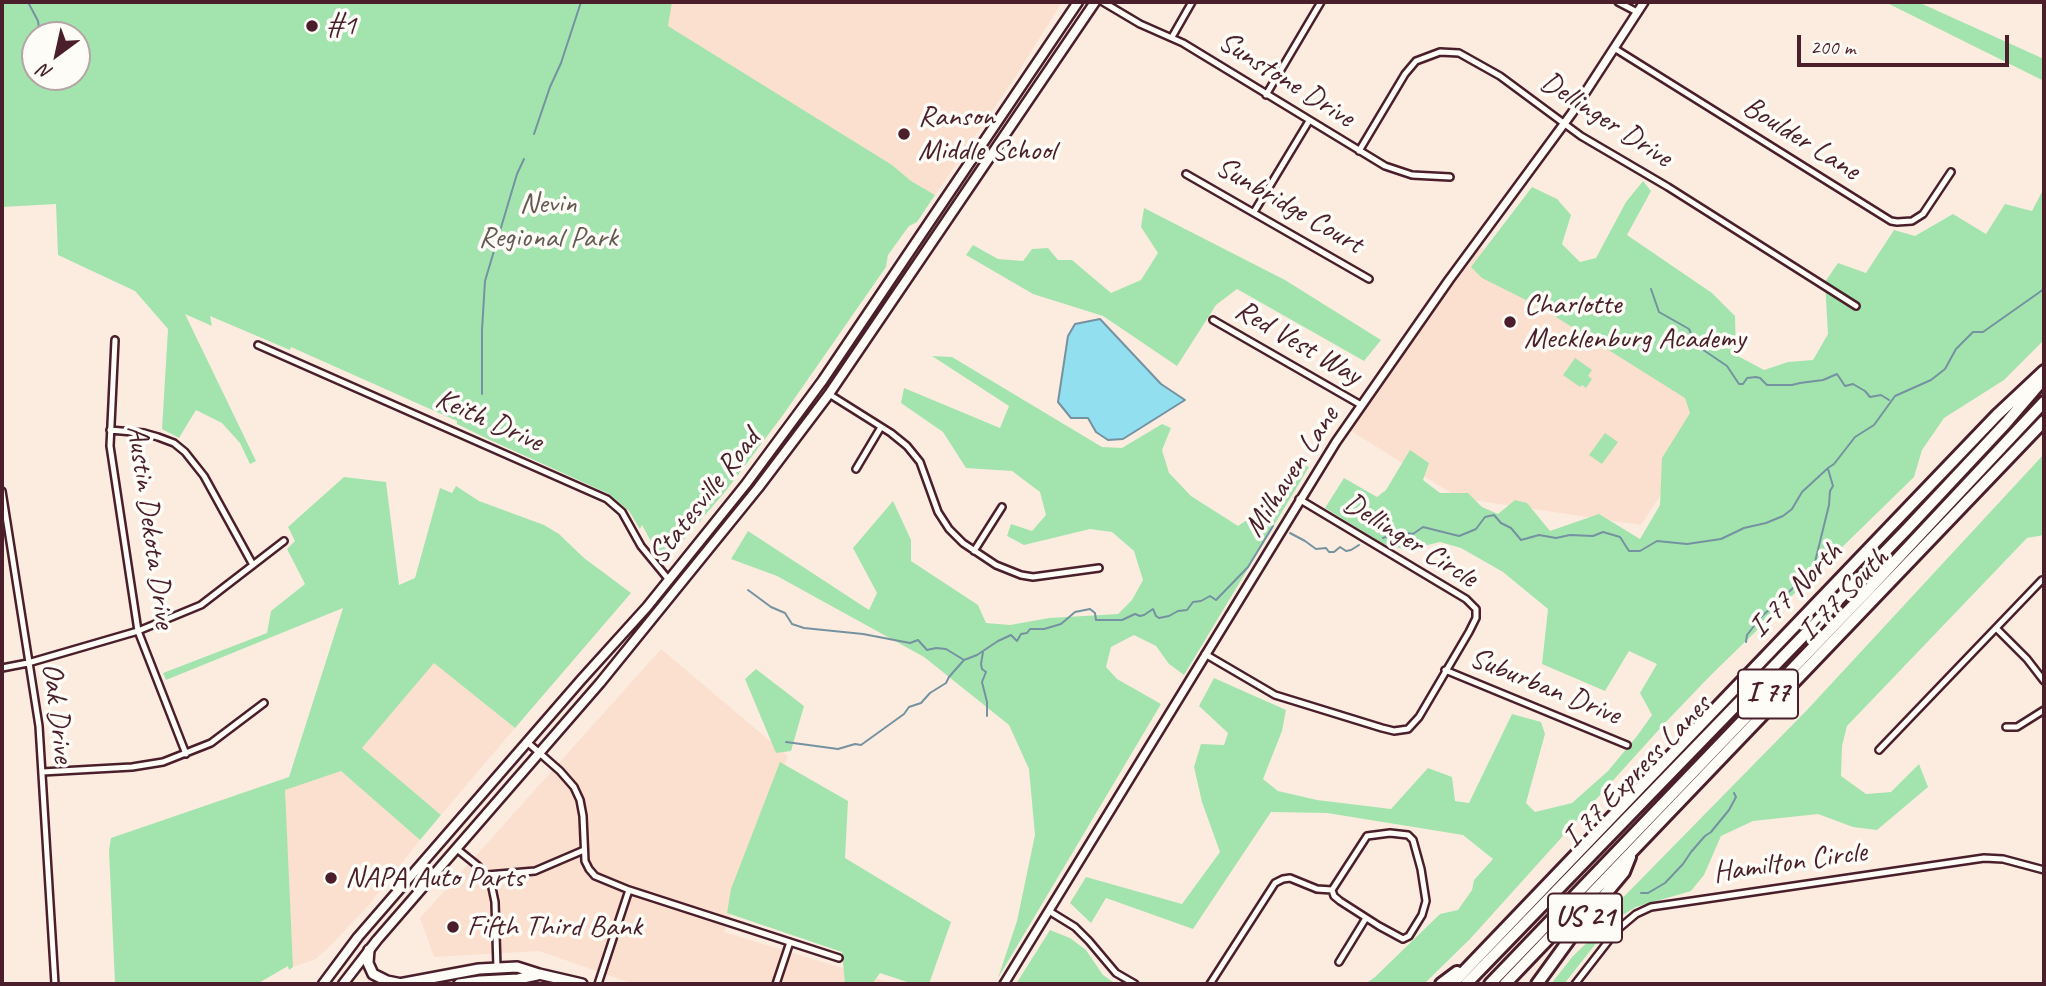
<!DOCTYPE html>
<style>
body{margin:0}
#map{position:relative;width:2046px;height:986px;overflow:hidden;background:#fcece0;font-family:Caveat,sans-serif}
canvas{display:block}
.frame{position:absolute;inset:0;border:4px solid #4a1f2b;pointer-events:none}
.north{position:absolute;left:21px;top:21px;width:70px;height:70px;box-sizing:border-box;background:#fdfcf7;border:2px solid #b5a4a5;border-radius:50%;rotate:213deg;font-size:19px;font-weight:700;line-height:28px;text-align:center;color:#4a1f2b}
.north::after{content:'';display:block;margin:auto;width:24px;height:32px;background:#4a1f2b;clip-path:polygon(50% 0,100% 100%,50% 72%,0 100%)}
.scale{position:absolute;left:1797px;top:35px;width:212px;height:32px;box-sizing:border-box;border:4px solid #4a1f2b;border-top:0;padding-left:9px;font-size:21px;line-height:24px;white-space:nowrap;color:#4a1f2b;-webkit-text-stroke:5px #fdfcf7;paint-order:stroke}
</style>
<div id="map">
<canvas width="2046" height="986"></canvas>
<div class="frame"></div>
<div class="north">N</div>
<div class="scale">200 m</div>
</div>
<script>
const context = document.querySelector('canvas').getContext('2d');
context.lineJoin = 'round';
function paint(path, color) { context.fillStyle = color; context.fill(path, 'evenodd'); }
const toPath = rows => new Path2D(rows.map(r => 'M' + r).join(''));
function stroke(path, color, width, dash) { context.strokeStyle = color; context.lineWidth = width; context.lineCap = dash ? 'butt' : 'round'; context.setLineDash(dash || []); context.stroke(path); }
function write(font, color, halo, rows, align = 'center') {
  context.font = font + ' Caveat,sans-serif'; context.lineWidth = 7; context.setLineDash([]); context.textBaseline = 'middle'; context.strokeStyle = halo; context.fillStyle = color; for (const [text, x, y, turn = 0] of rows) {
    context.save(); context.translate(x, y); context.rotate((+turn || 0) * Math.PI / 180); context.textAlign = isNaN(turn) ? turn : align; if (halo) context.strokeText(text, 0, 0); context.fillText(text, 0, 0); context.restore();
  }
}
paint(toPath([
 [604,2,1062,2,1016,76,935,195],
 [1476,244,1723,399,1641,525,1459,498,1346,428],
 [661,649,788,756,724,932,895,984,634,984,539,951,434,957,420,918],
 [434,662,515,728,441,815,362,748],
 [341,770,420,840,369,905,330,946,316,959,293,967,284,790]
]), '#fbe0d0');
paint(toPath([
 [2,2,672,2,668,26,892,165,911,181,935,195,917,222,909,226,888,255,886,267,783,415,725,492,667,559,661,560,642,525,640,529,629,511,609,494,490,440,457,424,457,421,291,347,290,350,210,316,212,326,185,314,256,461,250,464,240,443,222,423,196,410,179,438,162,429,168,329,135,291,58,255,56,204,2,207],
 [35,35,77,35,77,77,35,77],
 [1885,2,1918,2,2044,59,2044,81],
 [1643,181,1651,191,1627,235,1712,293,1735,316,1736,355,1764,370,1788,362,1813,360,1828,334,1825,282,1838,263,1866,273,1894,230,1915,236,1953,214,1986,234,2005,204,2032,211,2044,188,2044,340,2004,380,1944,418,1922,450,1914,477,1709,677,1664,724,1470,939,1424,984,1365,984,1375,977,1440,914,1458,910,1472,890,1474,880,1493,859,1463,835,1327,813,1271,812,1193,929,1106,898,1091,923,1070,903,1086,877,1182,904,1220,852,1202,802,1194,767,1201,744,1224,745,1228,733,1199,706,1214,678,1286,710,1282,731,1263,779,1278,791,1317,800,1391,809,1428,768,1452,777,1455,801,1469,803,1512,714,1541,722,1545,734,1526,803,1535,812,1572,803,1608,771,1637,736,1652,715,1640,693,1657,664,1629,651,1605,691,1542,664,1548,609,1503,572,1461,548,1440,542,1407,550,1383,544,1325,508,1344,478,1377,497,1386,490,1410,450,1429,463,1423,480,1440,493,1468,493,1482,507,1498,514,1515,500,1527,503,1550,531,1599,514,1640,539,1660,505,1662,458,1690,413,1685,398,1540,307,1482,278,1471,267,1532,187,1557,199,1571,215,1562,244,1580,262,1596,258,1626,202],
 [1144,208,1285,280,1381,340,1364,361,1237,289,1216,305,1177,366,1103,316,1033,294,966,255,973,245,998,259,1023,261,1032,249,1048,248,1058,260,1072,260,1111,293,1141,280,1158,253,1141,227],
 [932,356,952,357,1102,447,1122,448,1162,424,1171,428,1162,450,1169,473,1191,496,1238,526,1280,498,1302,465,1309,467,1184,675,1169,664,1156,646,1134,635,1111,647,1106,667,1117,679,1161,704,998,978,1017,921,1035,835,1029,769,1009,725,924,657,777,576,731,559,748,531,869,610,877,593,853,548,893,501,911,540,911,561,978,605,986,623,1010,625,1049,618,1118,614,1132,600,1143,580,1134,551,1112,532,1090,529,1024,545,1007,536,1011,524,1032,531,1046,515,1040,492,1012,471,966,468,943,432,901,403,904,388,1000,428,1009,406],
 [1575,358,1592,370,1588,376,1592,379,1586,388,1582,385,1580,387,1563,375],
 [1605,433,1618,442,1602,464,1589,455],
 [2044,454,2044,535,2027,538,1847,726,1842,746,1841,776,1866,794,1891,792,1919,764,1928,787,1877,830,1853,827,1818,814,1753,821,1721,836,1704,875,1691,891,1636,907,1603,927,1599,922,1807,710],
 [344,477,386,482,399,585,415,578,440,488,452,493,456,486,479,501,544,525,559,534,584,558,631,593,515,728,434,663,362,748,441,815,420,840,341,771,285,790,293,967,289,970,288,966,257,984,115,984,109,850,111,838,289,777,343,608,166,680,163,673,267,633,271,611,305,584,287,549,295,541,288,527],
 [756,669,804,706,791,751,776,753,745,679],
 [780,762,848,801,845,858,951,922,929,984,913,984,880,973,872,984,845,984,842,952,727,913,731,889],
 [1050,930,1070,938,1086,950,1103,975,1116,984,1016,984],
 [1605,932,1564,984,1551,984,1573,956,1597,933]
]), '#a3e4ae');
const water = toPath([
 [1100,319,1161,384,1185,400,1123,439,1108,440,1096,432,1088,418,1071,418,1058,402,1068,336,1075,324,1100,319]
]);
paint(water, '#91dfef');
stroke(water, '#7592a1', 2);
stroke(toPath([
 [28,2,38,21,40,35],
 [45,77,49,80],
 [534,134,550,87,561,63,581,2],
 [1651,289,1659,312,1689,329,1696,345,1727,366,1739,384,1743,384,1747,378,1756,377,1760,378,1767,385,1792,385,1800,383,1823,380,1837,374,1845,386,1853,384,1865,391,1870,397,1881,395,1889,400],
 [482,394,482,330,485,281,517,174,524,159],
 [1290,533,1305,541,1316,549,1326,548,1329,552,1334,552,1340,547,1346,551,1351,550,1359,545],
 [1383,538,1401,532,1413,534,1423,527,1459,536,1469,532,1476,529,1485,517,1494,515,1501,523,1511,528,1521,540,1539,535,1556,538,1570,535,1593,536,1603,532,1620,537,1629,551,1640,551,1657,541,1687,544,1721,539,1744,528,1766,523,1783,516,1792,509,1802,492,1828,468,1834,464,1855,437,1874,425,1895,396,1931,380,1945,369,1956,349,1973,332,1983,332,2044,289],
 [748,590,771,607,785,613,792,624,804,628,863,634,910,643,918,640,927,650,936,648,946,649,964,660],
 [1746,642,1747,635,1761,617,1813,570,1829,505,1830,491,1833,486,1828,469],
 [983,652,981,664,982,669,986,672,982,682,987,702,987,716],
 [786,742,838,749,855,744,861,745,904,714,909,707,921,703,930,693,946,683,949,677,964,660,977,655,998,641,1011,635,1017,641,1021,634,1027,633,1030,629,1044,629,1061,624,1075,612,1090,609,1095,613,1096,620,1122,620,1135,614,1140,616,1144,615,1153,609,1156,616,1159,618,1169,616,1178,611,1187,610,1193,602,1201,601,1210,596,1216,600,1248,567,1273,526],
 [1641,893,1648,893,1665,883,1683,864,1691,852,1705,836,1711,832,1729,810,1736,797,1734,793]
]), '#7592a1', 2);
const minor = toPath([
 [1103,2,1140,24,1183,43,1385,166,1412,175,1450,177],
 [1618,2,1637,12],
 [1172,37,1192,2],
 [1614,48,1891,221,1897,222,1912,221,1923,214,1951,172],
 [1266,95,1321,2],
 [1359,151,1405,74,1416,61,1440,52,1459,53,1500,76,1581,136,1668,187,1856,306],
 [1186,174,1369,279],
 [1254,212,1309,121],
 [1213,320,1361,405],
 [115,340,110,446,138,631,186,754],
 [258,345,607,499,622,512,641,546,669,580],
 [829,394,891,433,907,446,920,462,938,512,949,529,963,543,996,565,1021,575,1033,577,1099,568],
 [110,430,144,433,158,437,174,443,185,452,204,476,253,565],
 [856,469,881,427],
 [2,491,39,726,55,984],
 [974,551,1002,507],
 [1996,628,2027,659,2044,681],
 [1205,654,1275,695,1382,728,1394,731,1408,729,1419,717,1469,632,1476,618,1476,609,1466,599,1299,499],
 [2,668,28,663,138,631,201,605,284,541],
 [1445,670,1627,745],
 [2006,727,2017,727,2044,710],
 [527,742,560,771,574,787,580,800,583,816,585,861,589,869,595,876,629,890,839,958],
 [1879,750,2042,580],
 [42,772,132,767,163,762,211,743,264,703],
 [1390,833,1408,835,1413,840,1421,869,1426,901,1422,915,1409,936,1403,939,1379,926,1340,901,1334,896,1332,890,1367,836,1390,833],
 [457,849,478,866,491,883,495,902,497,968],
 [487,875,535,871,584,850],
 [1049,911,1075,927,1089,941,1116,973,1135,984],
 [1339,962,1366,918],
 [598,984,629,890],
 [776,984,790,942],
 [1210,984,1275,883,1283,879,1290,878,1317,889,1332,890],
 [1575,984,1617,930,1636,914,1651,907,1984,858,2003,859,2044,870]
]);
const tertiary = toPath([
 [1004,984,1336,442,1449,280,1572,113,1644,2]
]);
const secondary = toPath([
 [323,984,358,937,581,680,647,607,746,484,823,380,1078,2],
 [343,984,377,940,600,683,758,488,829,394,1095,2]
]);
const primary = toPath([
 [369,950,368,963,373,974,387,981,402,984],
 [399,984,479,969,517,967,539,974,582,984],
 [459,984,480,981,518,979,537,975]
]);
const motorway = toPath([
 [1441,984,1457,972],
 [1452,984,1997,415,2044,371],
 [1466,984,1907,529,2006,423,2042,381],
 [1490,984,1870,588,2044,402],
 [1505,984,2044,421],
 [1537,984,1582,922,1624,872,1630,857]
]);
stroke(minor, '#4a1f2b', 10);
stroke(tertiary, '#4a1f2b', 12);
stroke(secondary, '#4a1f2b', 13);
stroke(primary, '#4a1f2b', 14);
stroke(motorway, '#4a1f2b', 16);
stroke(minor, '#fdfcf7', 5);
stroke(tertiary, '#fdfcf7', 7);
stroke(secondary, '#fdfcf7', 8);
stroke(primary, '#fdfcf7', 9);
stroke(motorway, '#fdfcf7', 10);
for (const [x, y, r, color] of [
 [312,26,7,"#4a1f2b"],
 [904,134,7,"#4a1f2b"],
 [1510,322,7,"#4a1f2b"],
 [331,878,7,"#4a1f2b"],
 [453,927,7,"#4a1f2b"]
]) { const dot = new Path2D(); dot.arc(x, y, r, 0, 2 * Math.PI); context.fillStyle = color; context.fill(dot); stroke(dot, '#fdfcf7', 2.5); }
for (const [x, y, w] of [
 [1768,694,60],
 [1585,918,74]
]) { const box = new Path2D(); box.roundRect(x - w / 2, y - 24.5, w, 49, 5); context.fillStyle = '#fdfcf7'; context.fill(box); stroke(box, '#4a1f2b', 2); }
write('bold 28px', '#4a1f2b', null, [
 ["I 77",1768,694],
 ["US 21",1585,918]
]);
write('30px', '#4a1f2b', '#fdfcf7', [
 ["#1",326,26],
 ["Ranson",918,117],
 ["Middle School",918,151],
 ["Charlotte",1524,305],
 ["Mecklenburg Academy",1524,339],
 ["NAPA Auto Parts",345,878],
 ["Fifth Third Bank",467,927]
], 'left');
write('30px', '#4a1f2b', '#fdfcf7', [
 ["Sunstone Drive",1286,80,32],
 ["Dellinger Drive",1606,120,33],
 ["Boulder Lane",1801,139,32],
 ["Sunbridge Court",1289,206,30],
 ["Red Vest Way",1298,343,30],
 ["Keith Drive",489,421,24],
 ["Milhaven Lane",1292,472,-57],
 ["Statesville Road",705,497,-52],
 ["Austin Dekota Drive",150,527,82],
 ["Dellinger Circle",1410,541,32],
 ["I-77 North",1796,590,-46],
 ["I-77 South",1844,595,-46],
 ["Suburban Drive",1545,687,22],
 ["Oak Drive",57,713,83],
 ["I 77 Express Lanes",1637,772,-46],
 ["Hamilton Circle",1790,863,-8]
]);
write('30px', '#655a52', '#fdfcf7', [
 ["Nevin",548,204],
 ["Regional Park",548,238]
]);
</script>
